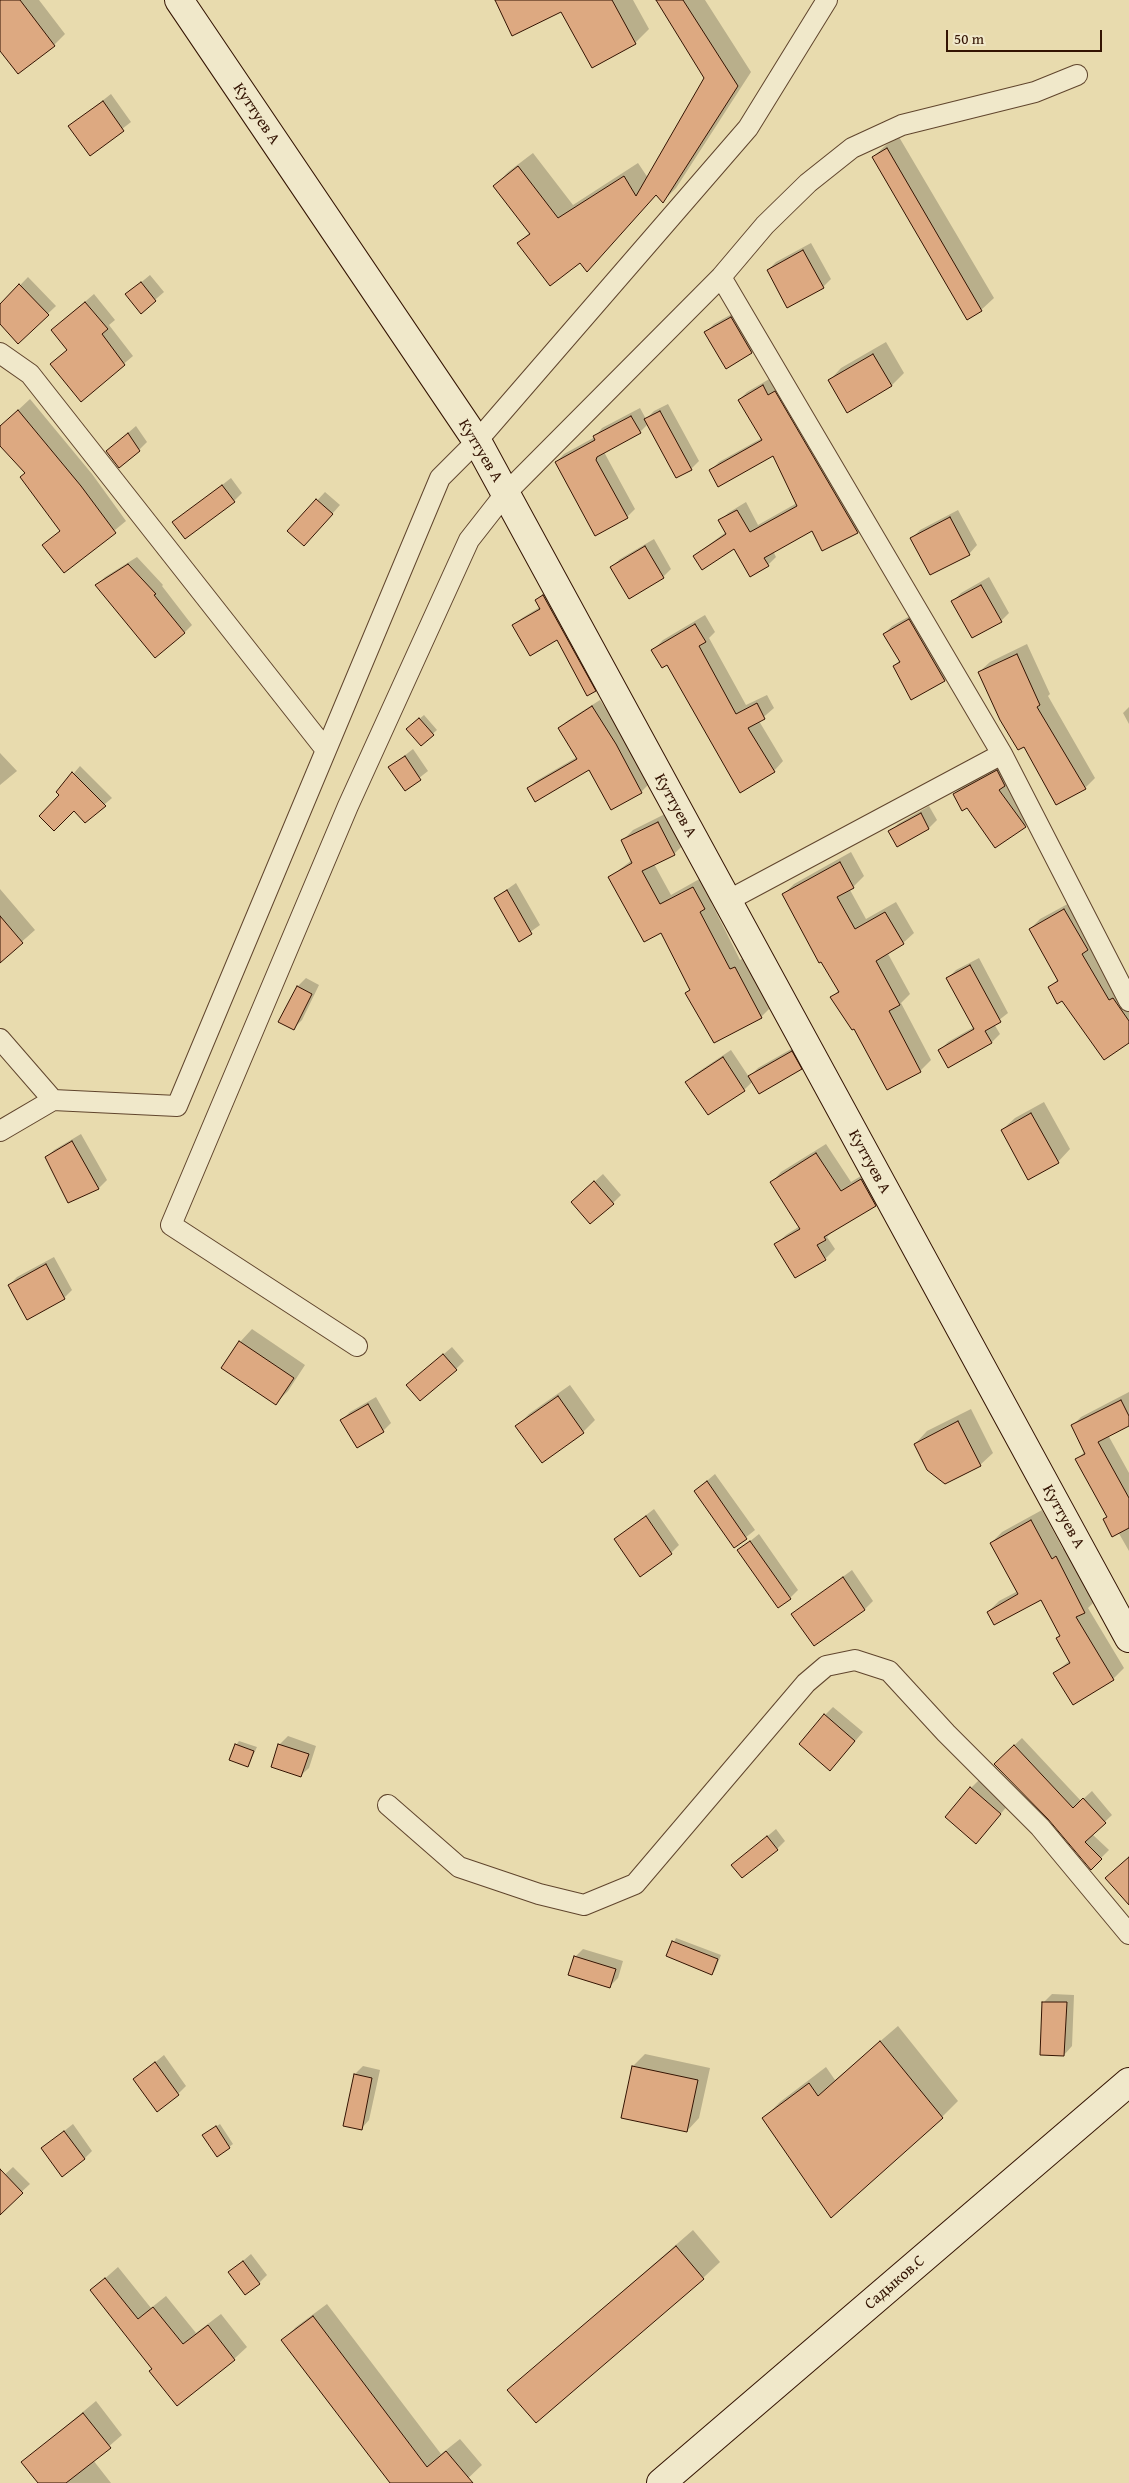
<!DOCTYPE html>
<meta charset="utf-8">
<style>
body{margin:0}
#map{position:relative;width:1129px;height:2483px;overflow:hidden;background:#e8dbae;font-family:"Gentium Book Plus",serif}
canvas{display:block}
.scale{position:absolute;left:946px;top:30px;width:156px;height:22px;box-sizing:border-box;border:2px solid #331302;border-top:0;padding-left:6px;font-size:15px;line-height:18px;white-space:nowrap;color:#331302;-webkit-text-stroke:4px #f0e8ca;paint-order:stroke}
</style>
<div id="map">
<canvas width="1129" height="2483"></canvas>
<div class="scale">50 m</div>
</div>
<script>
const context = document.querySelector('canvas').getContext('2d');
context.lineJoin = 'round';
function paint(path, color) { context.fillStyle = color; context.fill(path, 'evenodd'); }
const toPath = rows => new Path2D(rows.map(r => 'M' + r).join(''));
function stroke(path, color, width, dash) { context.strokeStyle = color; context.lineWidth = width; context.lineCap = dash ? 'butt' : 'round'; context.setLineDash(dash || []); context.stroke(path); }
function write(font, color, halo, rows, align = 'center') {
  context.font = font + ' "Gentium Book Plus",serif'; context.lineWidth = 4; context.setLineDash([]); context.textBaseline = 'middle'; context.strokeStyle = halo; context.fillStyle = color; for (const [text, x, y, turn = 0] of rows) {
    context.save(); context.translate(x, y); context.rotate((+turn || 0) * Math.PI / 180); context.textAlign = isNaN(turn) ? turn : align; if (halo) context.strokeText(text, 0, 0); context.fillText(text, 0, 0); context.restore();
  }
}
paint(toPath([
 [0,0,39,0,65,34,54,45,0,49],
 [496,0,633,0,649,29,635,43,562,11],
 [658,0,705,0,751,72,676,188,663,201,657,194,587,270,580,261,518,244,530,232,495,186,508,172,533,153,573,205,638,163,648,178,706,78],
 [111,94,131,122,90,154,70,126],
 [899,137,994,298,981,310,968,318,873,157,886,145],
 [811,243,831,279,823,287,768,270,776,262],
 [150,275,164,292,141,312,127,294],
 [28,277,56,306,18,342,0,322,0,306],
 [94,294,115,320,109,325,133,356,81,400,68,349,52,330],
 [739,310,760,344,751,352,706,332,714,324],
 [886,342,904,373,892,385,848,411,829,381,841,368],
 [771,378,865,524,857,532,813,529,773,551,776,557,768,565,734,547,694,556,726,532,720,521,728,513,746,502,758,525,797,503,773,454,711,470,719,462,762,438,739,400,747,392],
 [30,399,92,474,126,521,65,571,44,545,61,530,26,473,0,444,0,427],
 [668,404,699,461,691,469,648,424,640,432,604,452,635,509,627,517,556,462,564,454,595,437,602,428,640,408,646,419,654,411],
 [136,426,147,442,139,450,107,451],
 [231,478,242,493,234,501,174,523],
 [325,492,340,505,312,537,289,531],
 [958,510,977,545,969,554,912,538,920,530],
 [654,539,671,569,663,577,630,597,612,567,620,559],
 [137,557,163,585,162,586,192,625,184,633,97,585,105,577],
 [989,577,1009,613,1001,621,953,601,961,593],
 [545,592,603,682,595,690,558,638,513,626,522,618,540,607,537,600],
 [917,612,953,672,945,680,912,698,894,666,900,660,884,634,892,626],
 [705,615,715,632,709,638,746,705,767,695,774,708,759,721,783,761,774,771,653,650,663,640],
 [1027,644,1050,694,1048,696,1095,778,1085,788,1024,745,979,672,990,662],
 [600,700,624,736,649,784,641,792,590,768,528,789,536,781,577,757,559,728,567,721],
 [1129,707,1129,724,1123,713],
 [424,715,437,730,421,744,411,726],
 [413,749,428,771,405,789,390,767],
 [0,753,17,771,0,785],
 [1005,763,1033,818,1025,826,967,807,954,794,962,786],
 [80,766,112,798,85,821,58,792],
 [929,806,937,820,929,828,897,845,890,832,898,824],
 [669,812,685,843,674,854,654,864,671,895,703,877,715,898,711,902,740,960,745,957,771,1007,761,1017,686,993,691,989,661,932,610,877,632,860,622,841,633,830],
 [851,852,864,876,850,890,866,919,896,902,914,933,903,943,887,952,910,994,901,1003,931,1060,920,1071,854,1028,832,997,839,990,784,894,794,884],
 [516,883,540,925,519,940,495,898],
 [0,889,35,930,0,961],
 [1075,900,1129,996,1129,1041,1063,999,1049,988,1058,979,1030,929,1040,919],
 [979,958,1008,1013,994,1024,1000,1034,992,1042,949,1066,940,1050,948,1042,974,1027,948,978,956,970],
 [306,978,319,985,302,1020,294,1028,298,986],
 [800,1044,809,1060,801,1068,753,1081,744,1090,687,1082,695,1074,731,1050,749,1077,758,1068],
 [1044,1102,1070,1149,1058,1162,1002,1130,1015,1118],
 [81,1134,107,1180,99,1188,69,1201,46,1158,54,1150],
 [826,1144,851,1182,871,1170,885,1195,875,1205,834,1230,827,1237,835,1249,825,1259,776,1244,786,1235,800,1226,772,1182,781,1172],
 [603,1174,621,1195,613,1203,581,1194],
 [54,1257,72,1290,64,1298,9,1285,17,1277],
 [252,1329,305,1365,288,1391,276,1403,223,1367,240,1342],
 [452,1347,464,1361,456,1369,408,1385],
 [570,1385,595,1420,583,1432,517,1426,529,1414],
 [1129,1392,1129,1424,1108,1435,1129,1473,1129,1551,1077,1460,1085,1451,1072,1426,1081,1417],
 [376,1397,391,1423,383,1431,357,1446,342,1420,350,1412],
 [971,1409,993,1453,980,1465,915,1444,927,1431],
 [715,1474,755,1530,735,1546,695,1491],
 [654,1509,679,1545,671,1553,615,1539],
 [1042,1510,1063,1549,1068,1546,1095,1601,1088,1608,1124,1668,1113,1679,1055,1673,1070,1660,1057,1638,1061,1635,1042,1598,988,1612,999,1601,1018,1591,991,1543,1002,1532],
 [759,1534,798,1590,790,1598,738,1551],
 [852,1570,873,1601,865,1609,793,1614],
 [833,1707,863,1732,838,1761,825,1715],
 [288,1736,316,1746,309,1768,300,1776,272,1766,280,1744],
 [1022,1738,1081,1801,1092,1791,1112,1815,1092,1834,1109,1850,1091,1868,1003,1756],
 [239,1741,257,1747,248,1766,236,1745],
 [979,1780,1008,1805,984,1834,971,1788],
 [776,1829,785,1841,777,1849,733,1865],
 [676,1938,721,1955,715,1970,712,1974,667,1956],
 [583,1949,623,1961,618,1978,610,1986,575,1957],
 [1052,1994,1074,1995,1072,2046,1064,2055,1044,2002],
 [898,2026,958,2101,942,2117,764,2118,780,2102,826,2067,835,2080],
 [645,2054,710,2068,699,2118,687,2131,633,2066],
 [164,2055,186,2086,178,2094,135,2079],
 [363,2066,380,2070,369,2120,361,2129,355,2074],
 [73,2124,92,2151,84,2159,43,2148],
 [220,2124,233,2144,229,2147,208,2132],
 [13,2167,30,2184,0,2212,0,2179],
 [693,2230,720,2262,703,2278,509,2390],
 [251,2254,267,2275,259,2283,230,2272],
 [118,2267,151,2308,166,2296,196,2333,221,2314,247,2347,234,2359,154,2368,92,2290],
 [327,2304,441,2454,460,2439,482,2465,463,2483,391,2483,283,2340,296,2327],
 [96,2401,122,2435,93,2460,111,2483,39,2483,23,2462]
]), '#0003');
const building = toPath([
 [0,0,20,0,55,46,18,74,0,51,0,0],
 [495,0,612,0,636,44,592,68,561,12,512,36,495,0],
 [656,0,683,0,738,86,663,203,656,195,587,272,580,263,550,286,517,243,530,234,493,186,518,166,558,218,624,176,636,196,704,78,656,0],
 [103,101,124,131,90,156,68,126,103,101],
 [887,148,982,311,967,320,872,157,887,148],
 [803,250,824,288,787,308,767,270,803,250],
 [141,282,156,301,141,314,125,294,141,282],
 [19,284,49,315,18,344,0,324,0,304,19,284],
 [85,302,108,329,102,334,125,365,81,402,50,364,67,350,51,330,85,302],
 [731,317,752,353,726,369,704,332,731,317],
 [873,354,892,386,847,413,828,380,873,354],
 [763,385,768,395,775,391,858,533,822,551,812,531,764,558,769,566,750,577,734,549,702,570,693,556,726,534,718,520,737,510,750,532,797,506,773,456,718,487,709,470,762,440,738,400,763,385],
 [18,410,81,486,116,533,64,573,42,545,60,531,20,477,25,473,0,446,0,426,18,410],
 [660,411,692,470,676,478,644,419,660,411],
 [631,416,641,433,597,457,596,460,628,518,595,536,555,462,595,440,593,436,631,416],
 [128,433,140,451,119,468,106,451,128,433],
 [222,485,235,502,185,539,172,522,222,485],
 [316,499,333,514,304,546,287,531,316,499],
 [950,517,970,555,930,575,910,538,950,517],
 [645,546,664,578,629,599,610,567,645,546],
 [128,564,156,594,154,595,185,633,155,658,95,585,128,564],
 [981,585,1002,622,972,638,951,601,981,585],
 [543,595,596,691,587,696,557,640,530,656,512,625,540,609,535,600,543,595],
 [909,619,945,681,911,700,893,666,900,662,883,634,909,619],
 [695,624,706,642,699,646,736,714,757,703,765,719,748,728,775,772,740,793,667,665,662,668,651,650,695,624],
 [1017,654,1040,705,1037,707,1086,789,1056,805,1024,747,1018,750,1000,720,978,672,1017,654],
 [592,706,616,744,642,793,611,810,589,770,535,802,527,788,577,759,558,728,592,706],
 [419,718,434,735,421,746,406,729,419,718],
 [405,756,421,780,405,791,388,767,405,756],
 [997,770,1005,786,999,790,1026,827,995,848,967,808,962,811,953,794,997,770],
 [72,772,106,806,85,823,74,811,54,831,39,816,59,795,56,792,72,772],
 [921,813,929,829,897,847,888,831,921,813],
 [658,822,675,855,642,871,660,904,693,887,705,909,700,912,730,969,735,967,762,1018,714,1043,685,993,690,990,661,933,644,942,608,877,632,863,621,840,658,822],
 [840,862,854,888,837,897,855,929,885,912,904,944,876,961,900,1005,889,1011,921,1072,887,1090,854,1029,852,1030,830,997,839,992,821,962,819,963,782,894,840,862],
 [507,890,532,934,519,942,494,898,507,890],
 [1064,909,1088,950,1082,954,1109,1000,1113,998,1129,1021,1129,1043,1104,1060,1062,1001,1057,1004,1048,987,1058,981,1029,929,1064,909],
 [0,916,23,943,0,963,0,916],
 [970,965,1001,1022,985,1031,992,1043,948,1068,938,1050,974,1029,946,978,970,965],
 [297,986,312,994,294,1030,278,1022,297,986],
 [792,1051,802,1069,759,1094,748,1076,792,1051],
 [723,1057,745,1091,708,1115,685,1082,723,1057],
 [1031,1113,1059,1163,1028,1180,1001,1130,1031,1113],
 [72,1141,99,1189,68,1203,45,1157,72,1141],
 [816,1153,841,1191,861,1179,876,1206,824,1237,826,1240,817,1245,826,1260,795,1278,774,1244,800,1229,770,1182,816,1153],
 [594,1181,614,1204,590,1224,571,1202,594,1181],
 [46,1264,65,1299,27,1320,8,1285,46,1264],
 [239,1341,294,1378,276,1405,221,1368,239,1341],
 [443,1354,457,1370,420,1401,406,1385,443,1354],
 [558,1396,584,1433,542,1463,515,1426,558,1396],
 [1121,1400,1129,1416,1129,1426,1098,1442,1129,1498,1129,1528,1112,1537,1103,1519,1107,1517,1075,1459,1085,1454,1071,1425,1121,1400],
 [368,1404,384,1432,357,1448,340,1420,368,1404],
 [958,1421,981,1466,945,1484,927,1470,914,1444,958,1421],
 [707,1481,747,1539,734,1548,694,1491,707,1481],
 [646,1516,672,1554,640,1577,614,1539,646,1516],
 [1031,1520,1052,1559,1056,1556,1085,1613,1076,1617,1114,1680,1073,1705,1053,1673,1070,1663,1056,1638,1060,1636,1041,1600,994,1625,987,1612,1018,1594,990,1543,1031,1520],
 [750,1541,791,1599,778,1608,737,1550,750,1541],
 [843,1577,865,1610,814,1646,791,1614,843,1577],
 [824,1714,855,1741,830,1771,799,1744,824,1714],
 [235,1744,254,1751,248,1767,229,1760,235,1744],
 [278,1744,309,1754,301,1777,271,1767,278,1744],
 [1014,1745,1073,1808,1083,1798,1106,1823,1085,1842,1102,1859,1091,1870,1048,1819,994,1764,1014,1745],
 [970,1787,1001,1814,976,1844,945,1817,970,1787],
 [767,1836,778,1850,742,1878,731,1865,767,1836],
 [1129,1857,1129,1905,1105,1878,1129,1857],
 [672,1941,718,1959,712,1975,666,1956,672,1941],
 [574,1956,616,1969,610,1988,568,1975,574,1956],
 [1042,2002,1067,2002,1064,2056,1040,2055,1042,2002],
 [880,2041,943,2118,831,2218,762,2118,809,2083,818,2096,880,2041],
 [155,2062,179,2095,157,2112,133,2079,155,2062],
 [632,2066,698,2080,687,2132,621,2118,632,2066],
 [354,2074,372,2078,362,2130,343,2126,354,2074],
 [216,2126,230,2148,217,2157,202,2135,216,2126],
 [64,2131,85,2159,62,2177,41,2148,64,2131],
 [0,2169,23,2193,0,2215,0,2169],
 [676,2246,704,2279,536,2423,507,2390,676,2246],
 [243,2261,260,2284,245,2295,228,2272,243,2261],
 [105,2278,138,2319,153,2307,183,2344,208,2325,235,2360,177,2406,149,2371,152,2369,90,2290,105,2278],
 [313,2316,427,2467,446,2451,473,2483,390,2483,281,2340,313,2316],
 [83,2413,111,2448,66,2483,38,2483,21,2462,83,2413]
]);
paint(building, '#dda981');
stroke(building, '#331302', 1);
const street = toPath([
 [721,277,1002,754,727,901],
 [0,353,30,374,326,750],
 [1002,754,1129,1001],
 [0,1039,53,1100,177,1106,440,478,477,441,748,128,827,0],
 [0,1131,53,1100],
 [357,1346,171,1225,348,806,469,540,505,494,721,277,765,225,808,183,852,148,902,125,1035,92,1077,75],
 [388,1805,459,1867,539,1894,584,1905,635,1884,806,1683,826,1666,855,1660,889,1671,946,1733,1040,1827,1129,1934]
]);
const secondary = toPath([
 [179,0,477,441,1129,1638],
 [661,2483,1129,2082]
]);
stroke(street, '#60452d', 22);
stroke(secondary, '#331302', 30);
stroke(street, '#f0e8ca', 20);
stroke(secondary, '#f0e8ca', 28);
write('16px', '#331302', '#f0e8ca', [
 ["Куттуев А",256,114,56],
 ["Куттуев А",480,451,59],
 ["Куттуев А",675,806,61],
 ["Куттуев А",869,1162,61],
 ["Куттуев А",1063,1517,61],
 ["Садыков.С",895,2283,-41]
]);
</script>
